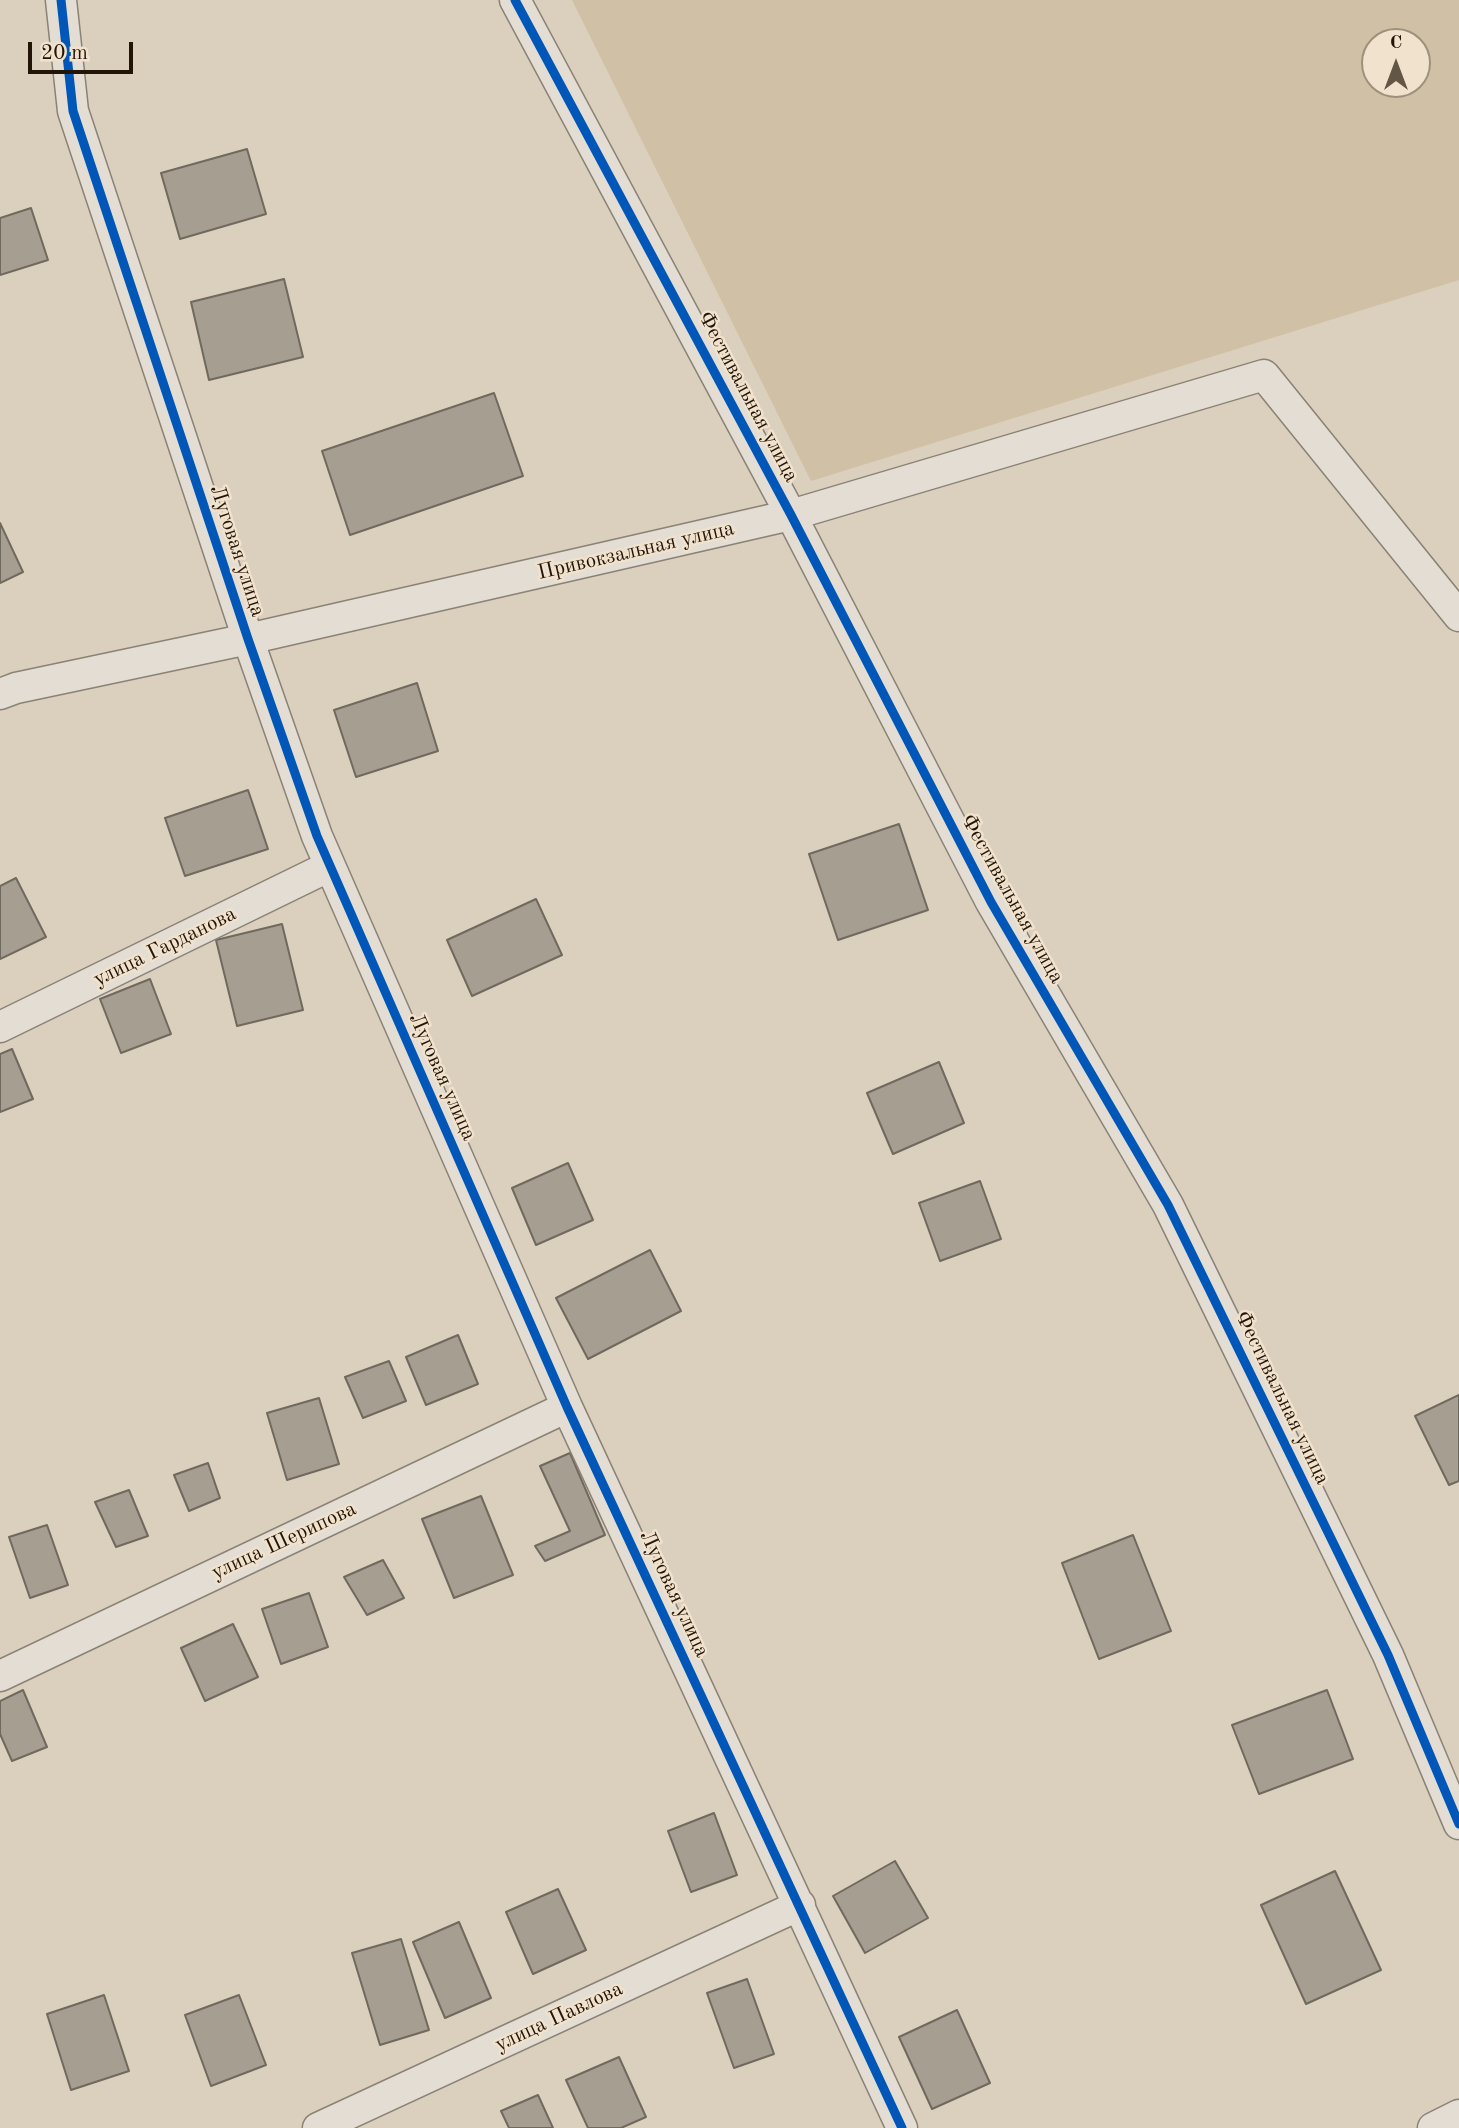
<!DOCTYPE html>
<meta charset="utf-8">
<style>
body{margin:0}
#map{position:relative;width:1459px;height:2128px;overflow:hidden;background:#dbd0bd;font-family:"Old Standard TT",serif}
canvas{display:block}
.north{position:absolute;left:1361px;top:28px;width:70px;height:70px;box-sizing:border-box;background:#f0e2cc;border:2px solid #9e907d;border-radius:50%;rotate:0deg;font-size:19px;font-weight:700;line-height:28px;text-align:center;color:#221407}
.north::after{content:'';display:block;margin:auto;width:24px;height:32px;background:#635647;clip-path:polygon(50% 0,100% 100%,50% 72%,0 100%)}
.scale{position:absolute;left:28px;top:42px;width:105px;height:32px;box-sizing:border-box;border:4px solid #221407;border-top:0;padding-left:9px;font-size:21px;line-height:24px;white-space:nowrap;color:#221407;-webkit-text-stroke:5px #f0e2cc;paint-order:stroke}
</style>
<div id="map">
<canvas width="1459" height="2128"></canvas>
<div class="north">С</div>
<div class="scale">20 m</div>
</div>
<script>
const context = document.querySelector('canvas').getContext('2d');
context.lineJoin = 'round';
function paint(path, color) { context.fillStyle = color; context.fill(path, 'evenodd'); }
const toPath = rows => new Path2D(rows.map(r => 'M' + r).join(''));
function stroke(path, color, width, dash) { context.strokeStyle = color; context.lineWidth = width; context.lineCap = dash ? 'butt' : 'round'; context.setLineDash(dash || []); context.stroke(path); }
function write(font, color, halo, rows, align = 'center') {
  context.font = font + ' "Old Standard TT",serif'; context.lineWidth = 5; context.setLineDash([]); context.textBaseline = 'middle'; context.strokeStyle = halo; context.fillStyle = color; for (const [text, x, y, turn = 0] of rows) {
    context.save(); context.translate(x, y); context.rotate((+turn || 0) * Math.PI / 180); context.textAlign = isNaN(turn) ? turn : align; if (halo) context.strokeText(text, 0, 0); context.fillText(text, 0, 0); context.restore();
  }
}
paint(toPath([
 [572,0,1459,0,1459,280,811,481],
 [1375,42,1417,42,1417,84,1375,84]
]), '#cfc0a6');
const building = toPath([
 [247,149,266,214,180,239,161,173,247,149],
 [31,208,48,260,0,275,0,218,31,208],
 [284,279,303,357,209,380,191,302,284,279],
 [494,393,523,476,350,535,322,451,494,393],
 [0,523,23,572,0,583,0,523],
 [417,683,438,751,356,777,334,710,417,683],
 [248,790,268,849,185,876,165,818,248,790],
 [899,824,928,910,838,940,809,854,899,824],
 [16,878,46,937,0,959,0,886,16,878],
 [536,899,562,955,472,996,447,940,536,899],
 [282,924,303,1010,237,1026,216,940,282,924],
 [150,979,171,1034,121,1053,100,999,150,979],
 [12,1049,33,1099,0,1112,0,1054,12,1049],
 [939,1062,964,1123,893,1154,867,1093,939,1062],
 [568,1163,593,1220,536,1245,512,1188,568,1163],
 [980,1181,1001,1239,940,1261,919,1203,980,1181],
 [650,1250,681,1311,588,1359,556,1298,650,1250],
 [458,1335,478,1384,426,1405,406,1357,458,1335],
 [389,1361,406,1401,363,1418,345,1377,389,1361],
 [1459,1395,1459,1481,1449,1485,1415,1416,1459,1395],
 [319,1398,339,1464,287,1480,267,1413,319,1398],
 [570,1453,605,1535,545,1561,535,1546,570,1531,540,1466,570,1453],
 [208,1463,220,1498,189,1511,174,1475,208,1463],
 [129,1490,148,1536,116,1547,95,1502,129,1490],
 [481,1496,513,1575,454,1598,422,1519,481,1496],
 [47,1525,68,1585,30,1598,9,1537,47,1525],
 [1133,1535,1171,1631,1099,1659,1062,1563,1133,1535],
 [383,1560,404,1598,367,1615,344,1577,383,1560],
 [309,1593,328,1647,281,1664,262,1609,309,1593],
 [233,1624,258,1677,205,1701,181,1648,233,1624],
 [23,1690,47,1747,12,1761,0,1734,0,1701,23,1690],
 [1327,1690,1353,1759,1259,1794,1232,1725,1327,1690],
 [714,1813,737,1875,691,1892,668,1831,714,1813],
 [895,1861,928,1918,865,1953,833,1896,895,1861],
 [1335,1871,1381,1970,1306,2004,1261,1905,1335,1871],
 [558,1889,586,1950,533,1974,506,1912,558,1889],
 [459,1922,491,1998,445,2018,413,1942,459,1922],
 [401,1939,429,2030,380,2045,352,1953,401,1939],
 [747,1979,774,2054,734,2068,707,1993,747,1979],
 [104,1995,129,2071,71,2090,47,2014,104,1995],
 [239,1995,266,2065,211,2086,185,2015,239,1995],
 [957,2010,990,2083,932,2109,899,2037,957,2010],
 [619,2057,646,2117,621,2128,588,2128,566,2080,619,2057],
 [538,2095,553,2128,509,2128,501,2111,538,2095]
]);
paint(building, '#a69e91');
stroke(building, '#70695e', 2);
const street = toPath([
 [61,0,73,111,248,639,317,836,567,1407,902,2128],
 [515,0,791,515,991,902,1168,1205,1388,1655,1459,1824],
 [0,694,16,688,248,639,791,515,1264,375,1459,616],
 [0,1027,330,866],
 [0,1676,567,1407],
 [318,2128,800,1905],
 [1433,2128,1459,2115]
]);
stroke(street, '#8b8276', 33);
stroke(street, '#e3ddd4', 30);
stroke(toPath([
 [61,0,73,111,248,639,317,836,567,1407,902,2128],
 [515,0,791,515,991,902,1168,1205,1388,1655,1459,1824]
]), '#0057b8', 9);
write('21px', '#221407', '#f0e2cc', [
 ["Фестивальная улица",748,397,62],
 ["Луговая улица",237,551,72],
 ["Привокзальная улица",636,551,-13],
 ["Фестивальная улица",1012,899,61],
 ["улица Гарданова",165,947,-26],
 ["Луговая улица",442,1077,66],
 ["Фестивальная улица",1282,1398,64],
 ["улица Шерипова",284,1541,-25],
 ["Луговая улица",674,1594,65],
 ["улица Павлова",559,2017,-25]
]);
</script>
